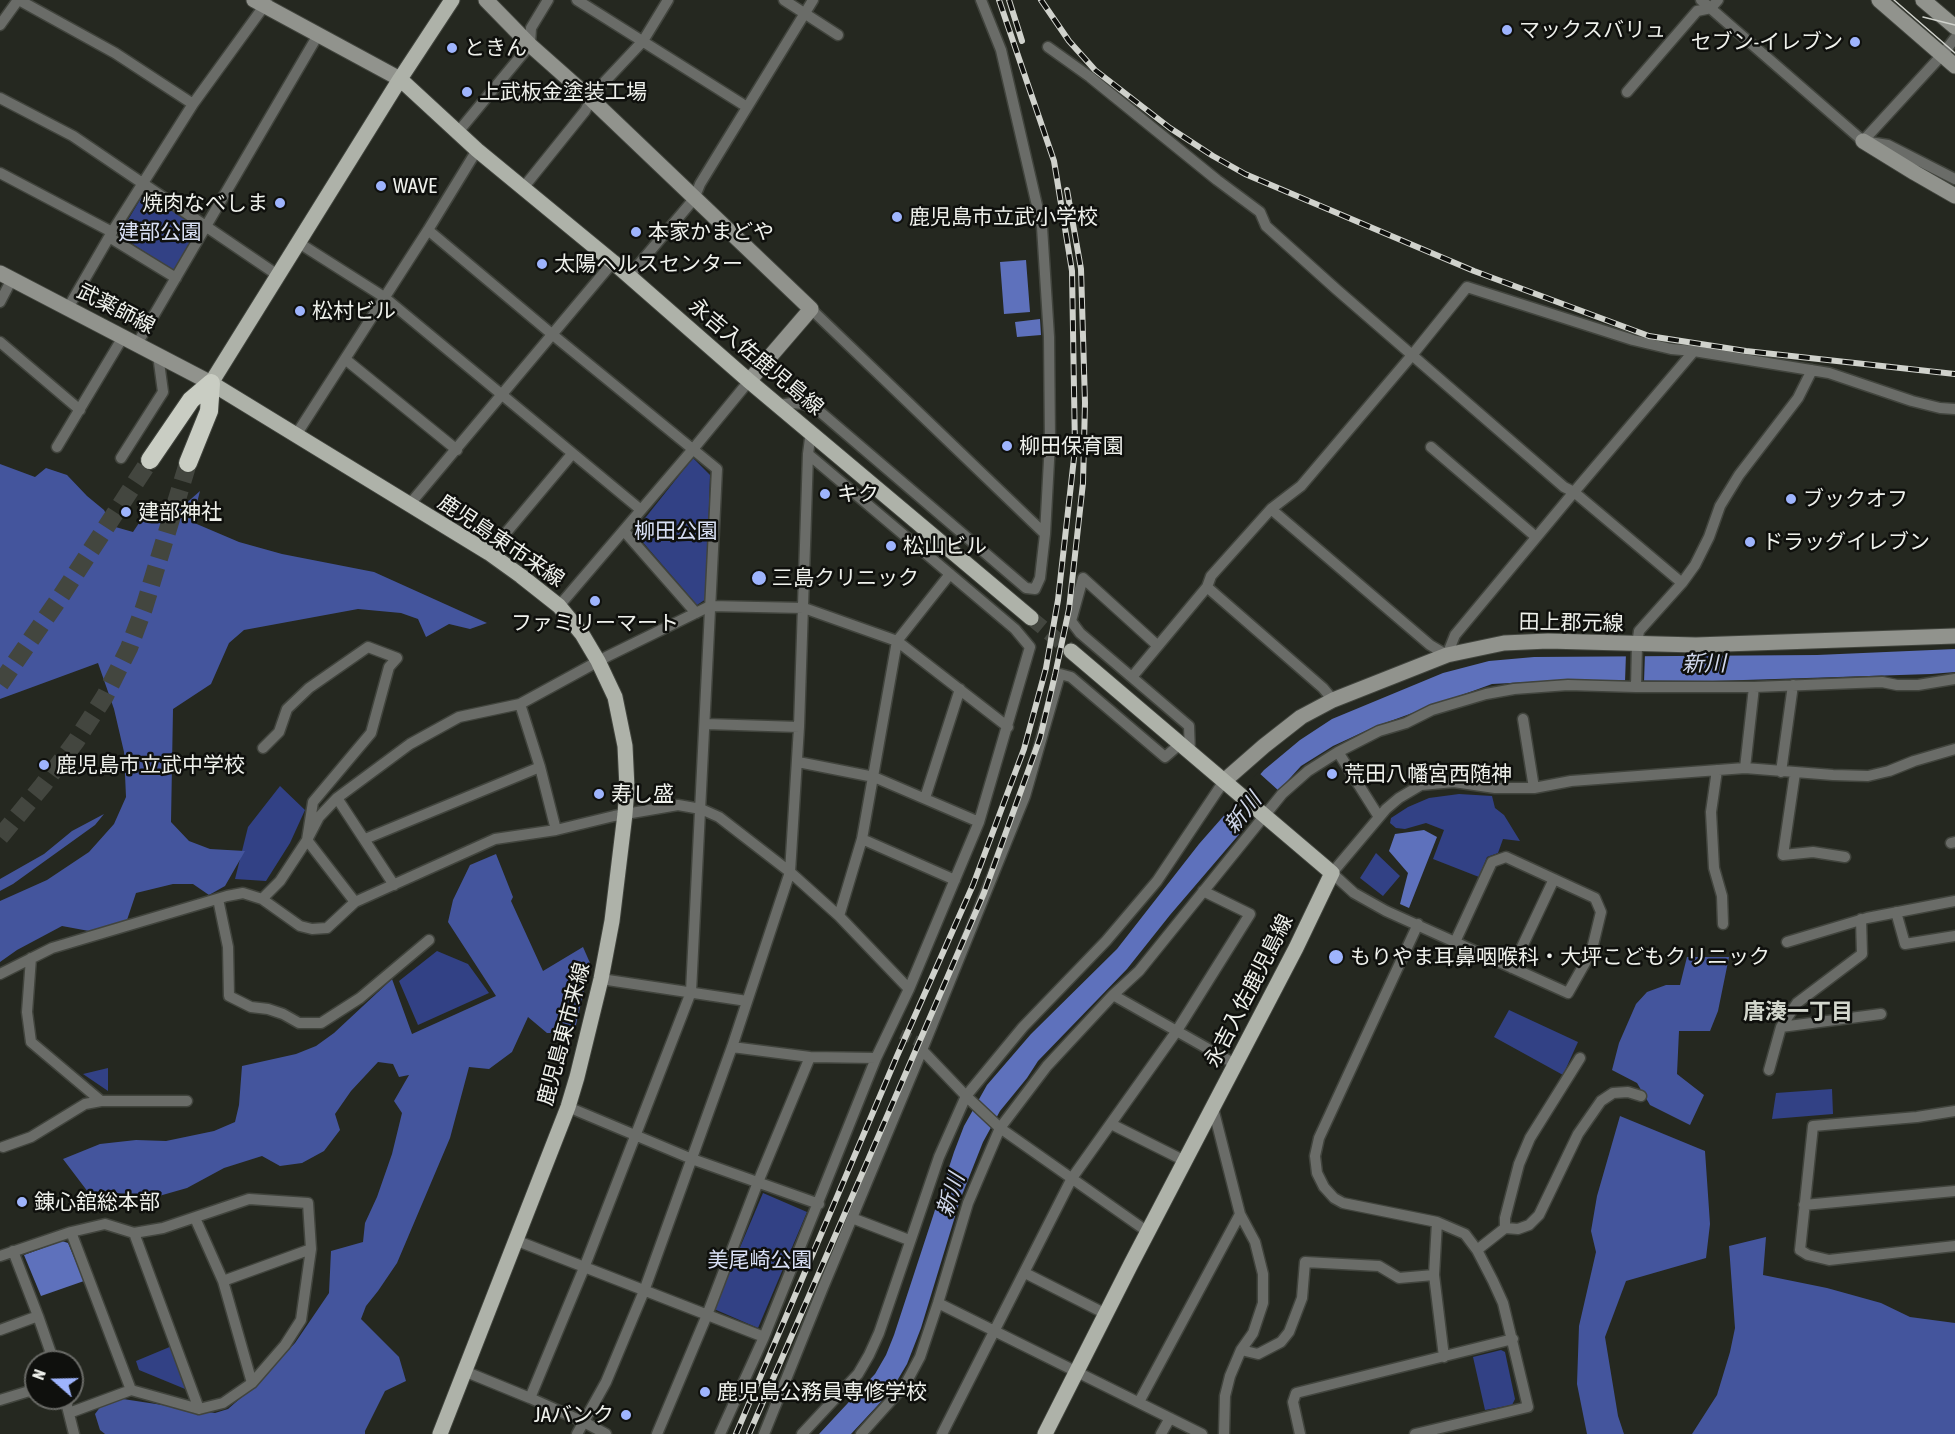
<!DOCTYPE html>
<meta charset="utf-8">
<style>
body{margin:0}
#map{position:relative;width:1955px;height:1434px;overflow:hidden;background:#252820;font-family:"Asap Condensed",sans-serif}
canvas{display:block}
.north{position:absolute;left:24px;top:1350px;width:60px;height:60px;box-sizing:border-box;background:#0f100d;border:2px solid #696a66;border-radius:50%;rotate:290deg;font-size:16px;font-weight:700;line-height:24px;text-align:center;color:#eff1ec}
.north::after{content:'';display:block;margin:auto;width:21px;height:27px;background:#9eb4fd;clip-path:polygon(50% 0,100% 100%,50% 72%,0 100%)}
</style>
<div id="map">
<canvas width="1955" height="1434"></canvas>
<div class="north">N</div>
</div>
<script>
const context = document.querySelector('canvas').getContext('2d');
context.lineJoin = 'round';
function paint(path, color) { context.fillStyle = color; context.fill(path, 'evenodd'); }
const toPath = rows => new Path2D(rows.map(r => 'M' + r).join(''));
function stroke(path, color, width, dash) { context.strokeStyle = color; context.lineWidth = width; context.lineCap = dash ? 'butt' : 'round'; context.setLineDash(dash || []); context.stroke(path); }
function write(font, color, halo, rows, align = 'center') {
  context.font = font + ' "Asap Condensed","Noto Sans JP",sans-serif'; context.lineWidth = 5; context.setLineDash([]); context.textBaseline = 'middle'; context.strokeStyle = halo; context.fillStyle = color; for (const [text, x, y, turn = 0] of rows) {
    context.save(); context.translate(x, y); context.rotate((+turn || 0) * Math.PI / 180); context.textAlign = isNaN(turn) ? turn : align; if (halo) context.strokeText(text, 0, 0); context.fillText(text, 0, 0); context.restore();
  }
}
paint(toPath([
 [144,193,201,229,174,271,119,235],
 [693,458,710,475,706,599,697,605,634,532],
 [280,786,305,810,290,843,266,881,235,879,248,827],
 [1459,794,1492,796,1495,808,1504,815,1520,841,1503,839,1498,853,1487,857,1479,877,1433,859,1444,830,1426,823,1405,829,1396,828,1390,823,1391,818,1408,807,1429,798],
 [1376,853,1400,876,1383,896,1360,878],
 [437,951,468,964,489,993,418,1025,399,981],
 [1509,1010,1578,1042,1563,1075,1494,1037],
 [108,1068,108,1091,83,1074],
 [1832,1089,1833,1114,1772,1119,1776,1093],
 [763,1193,807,1212,758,1328,714,1309],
 [172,1346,190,1391,139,1370,136,1361],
 [1501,1350,1505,1352,1515,1399,1512,1405,1485,1410,1473,1357]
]), '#324185');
paint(toPath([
 [0,464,35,477,46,468,67,475,87,496,104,510,112,526,133,532,147,511,155,519,164,523,200,491,192,522,239,542,282,554,374,572,487,623,470,629,449,624,426,637,418,619,401,613,358,609,244,630,229,643,211,684,173,709,171,822,189,841,210,849,245,851,225,886,209,895,193,884,173,884,136,893,127,920,89,931,62,926,17,950,0,962,0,901,47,880,89,852,114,824,126,797,124,752,114,709,98,663,0,699],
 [104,814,95,825,13,884,0,891,0,879,44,854,72,831],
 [496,854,513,897,511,901,543,971,583,947,590,963,576,1025,563,1033,547,1033,528,1017,512,1052,489,1069,469,1067,450,1138,397,1263,378,1291,366,1306,361,1319,399,1357,406,1381,385,1391,365,1431,365,1434,105,1434,100,1430,95,1414,101,1406,112,1400,123,1399,215,1413,228,1409,259,1382,295,1343,329,1293,331,1251,363,1242,365,1223,377,1197,392,1154,402,1113,394,1101,409,1075,399,1077,393,1064,378,1062,351,1091,335,1114,340,1130,324,1151,302,1163,280,1166,262,1156,224,1168,187,1188,159,1196,137,1197,106,1191,88,1192,63,1159,100,1144,136,1140,166,1141,214,1131,235,1122,239,1105,242,1066,296,1054,316,1046,334,1033,392,979,412,1034,496,996,448,922,453,900,470,865],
 [1687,957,1729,957,1718,1011,1710,1031,1679,1031,1677,1074,1704,1095,1690,1125,1650,1105,1637,1083,1612,1070,1619,1043,1636,1004,1647,992,1666,985,1680,985],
 [1620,1116,1705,1151,1710,1224,1706,1258,1626,1281,1605,1337,1618,1416,1624,1434,1587,1434,1577,1384,1579,1326,1596,1252,1591,1231,1597,1196],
 [1766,1237,1763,1275,1827,1288,1881,1303,1910,1317,1955,1323,1955,1434,1692,1434,1717,1395,1730,1352,1735,1328,1729,1246]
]), '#44559d');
paint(toPath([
 [1026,260,1030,312,1004,314,1000,262],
 [1040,319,1041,335,1017,337,1015,322],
 [1955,649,1955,672,1931,674,1713,681,1566,680,1492,684,1374,727,1333,746,1301,766,1242,831,1170,915,1127,969,1038,1061,1027,1078,1000,1111,983,1142,960,1200,921,1328,907,1364,891,1391,851,1434,819,1434,875,1374,886,1355,894,1335,954,1152,964,1126,987,1085,1031,1034,1117,949,1199,844,1264,770,1300,740,1332,719,1443,673,1489,661,1534,657,1817,655],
 [1424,830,1437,837,1409,908,1400,904,1408,873,1389,851,1395,834],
 [62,1241,68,1243,84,1281,41,1296,24,1255]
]), '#5e71bc');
paint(toPath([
 [1626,653,1645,653,1644,682,1625,682],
 [1258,772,1279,791,1244,831,1223,813]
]), '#252820');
stroke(toPath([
 [901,1034,921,1043]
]), '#43463f', 10, [10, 5]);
stroke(toPath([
 [1031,618,1071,651]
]), '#43463f', 15, [15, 8]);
stroke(toPath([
 [0,684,59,599,150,460],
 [0,837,43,785,76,741,105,696,129,648,144,608,188,463]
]), '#43463f', 18, [18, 9]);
const street = toPath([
 [19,0,115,53,193,104],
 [577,0,747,107],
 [784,0,838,35],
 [1701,0,1863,141,1888,145,1955,179],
 [0,25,18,0],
 [1048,47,1090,77,1217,180,1260,212,1266,226,1336,289,1564,487,1574,492,1682,583],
 [1627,92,1697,11,1711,8,1718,0],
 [0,98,73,136,279,276],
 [458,132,530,45,531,28,548,0],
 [1863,141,1942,55,1955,38],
 [0,173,112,232],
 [523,188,585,111,595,92,643,41,668,0],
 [428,230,553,335,717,469,691,992,584,1268,530,1398],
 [109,237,176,278],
 [299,243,384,297,641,510],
 [629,276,694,199,700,184,813,0],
 [0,302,12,279],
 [68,308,112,232,193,104,267,2],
 [811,309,1045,534],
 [0,342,80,410],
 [137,344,318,35],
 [345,359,457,450],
 [779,405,792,403,803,404,818,410,1026,588,1035,589,1040,578,1045,534,1050,442,1049,337,1042,227,1001,50,981,0],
 [296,435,428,230,477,150],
 [57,447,123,337],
 [1431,447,1536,537],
 [121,458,163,392,158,355],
 [409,505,613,262],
 [1271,509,1301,486,1413,354,1467,287,1633,340,1671,349,1694,351,1829,373,1912,401,1940,408,1955,409],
 [624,531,696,613],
 [489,553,572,454],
 [1207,587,1323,688,1333,700],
 [559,606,694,448,749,381],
 [1158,646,1083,578,1071,621,1080,633,1189,726,1190,753],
 [1132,677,1207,587,1211,576,1271,509,1430,645,1447,655,1455,635,1574,492,1694,351],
 [1636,687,1637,645,1639,631,1682,583,1695,565,1709,537,1720,506,1739,475,1798,398,1812,370],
 [520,704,540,767,556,830],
 [1523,719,1534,788],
 [706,724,799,727],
 [263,748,279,732,287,709,309,688,368,647,397,658,389,667,371,733,313,802,307,840,355,902],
 [1338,752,1379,817],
 [798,762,874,777,979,822],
 [1745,768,1754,687],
 [1717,770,1711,812,1714,868,1722,896,1723,924],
 [1781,772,1793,685],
 [1795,773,1783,855,1813,852,1845,857],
 [337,798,394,885],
 [925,798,960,689],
 [365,839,540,767],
 [862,839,955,880],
 [1951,843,1955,842],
 [218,899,228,947,229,996,251,1007,268,1009,283,1014,299,1023,321,1023,360,998,429,940],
 [262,899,280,881,307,840,319,817,337,798,410,744,459,717,520,704,608,656,710,606,804,608,897,641,1008,727],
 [1896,912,1905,944,1955,936],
 [839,916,862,839,897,641,950,574],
 [1455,942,1492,862,1506,857,1595,898,1601,912,1593,945,1585,963,1568,993,1386,911,1354,893,1332,873,1386,809,1399,798,1421,785,1454,782,1495,788,1534,788,1571,781,1745,768,1833,775,1868,776,1889,771,1914,761,1955,749],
 [1787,942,1867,918,1955,901],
 [31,958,27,1012,31,1042,101,1101,187,1101],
 [1512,968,1554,879],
 [0,974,52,948,227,896,243,893,262,899,300,926,312,929,327,928,355,902,495,839,556,830,614,816,678,805,701,809,719,817,790,872,839,916,909,989],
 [601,979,747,1001],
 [1113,995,1235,1064],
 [1781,1027,1881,1014],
 [921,1044,922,1050,966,1096,1000,1128,1148,1232],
 [732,1047,810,1057,876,1058],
 [1769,1070,1781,1027,1797,1003,1862,954,1861,919],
 [568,1107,692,1159,819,1204],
 [1213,1108,1240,1214,1255,1242,1263,1274,1263,1303,1253,1333,1241,1350,1230,1376,1225,1396,1224,1434],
 [1955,1111,1917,1117,1813,1126,1800,1250,1808,1255,1829,1260,1955,1246],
 [1111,1124,1185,1161],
 [3,1147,31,1137,85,1104,101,1101],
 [1804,1205,1955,1191],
 [195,1218,223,1281,252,1383],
 [852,1218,909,1240],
 [1437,1222,1434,1275,1444,1357],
 [1505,1228,1505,1218,1519,1164,1530,1138,1580,1058],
 [71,1232,131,1390],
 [134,1233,199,1409],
 [515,1240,764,1337],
 [1477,1250,1505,1228,1518,1229,1529,1225,1539,1215,1578,1134,1601,1101,1613,1093,1628,1092,1641,1096],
 [13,1251,38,1316,54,1362],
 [0,1256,71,1232,105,1224,134,1233,163,1228,249,1199,308,1203,311,1249,301,1320,285,1345,252,1383,223,1403,199,1409,131,1390,69,1413],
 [1025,1273,1106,1314],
 [223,1281,311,1249],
 [938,1303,1202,1434],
 [0,1330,38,1316],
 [1241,1350,1258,1354,1281,1342,1289,1332,1302,1298,1305,1262,1379,1266,1399,1278,1434,1275],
 [464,1371,530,1398,584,1422,606,1434],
 [65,1398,74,1434],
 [0,1400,36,1389],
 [1139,1402,1240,1214],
 [577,1434,606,1382,644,1291,732,1047,790,872,799,727,808,454,811,431],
 [657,1434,707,1315,758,1182,810,1057],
 [720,1434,764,1337,876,1058,909,989,979,822,1030,647,1015,629,808,454],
 [764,1434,822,1290,922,1050,1025,796,1060,674,1071,677,1165,757,1180,744],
 [802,1434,858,1374,869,1355,879,1333,939,1157,966,1096,1023,1027,1106,941,1157,881,1224,781],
 [861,1434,905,1385,920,1357,938,1303,968,1203,1000,1128,1047,1066,1113,995,1139,971,1282,794,1308,771,1338,752,1379,731,1406,723,1432,710,1486,694,1514,689,1568,685,1636,687,1754,687,1882,682,1897,685,1918,685,1955,679],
 [942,1434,1072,1178,1176,1032,1250,914,1203,891],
 [1161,1434,1170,1418],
 [1300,1434,1293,1402,1296,1393,1513,1339],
 [1415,1434,1528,1407,1503,1303,1493,1281,1477,1250,1465,1234,1437,1222,1343,1203,1334,1198,1324,1187,1317,1173,1315,1156,1319,1138,1418,924]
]);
const secondary = toPath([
 [254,0,400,79],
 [486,0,530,45,592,100,811,309,749,381],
 [1879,0,1955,66],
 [1923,0,1955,27],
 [1863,141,1915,173,1955,196],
 [0,273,211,383],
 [1224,781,1264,746,1301,717,1333,700,1447,655,1504,643,1548,641,1696,645,1955,636]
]);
const primary = toPath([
 [400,79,477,150,613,262,749,381,1031,618],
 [440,1434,568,1107,577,1077,601,979,612,921,625,814,627,788,625,746,615,697,598,661,582,634,559,606,521,576,489,553,211,383,400,79,452,0],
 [1045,1434,1131,1264,1296,948,1332,873,1071,651]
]);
const highway = toPath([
 [150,460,191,400,211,383],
 [188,463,209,411,211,383]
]);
stroke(street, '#41443d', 13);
stroke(secondary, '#41443d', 17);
stroke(primary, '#41443d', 17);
stroke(highway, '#41443d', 20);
stroke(street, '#6a6c68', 10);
stroke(secondary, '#91938d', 15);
stroke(primary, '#aeb2a9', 15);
stroke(highway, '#c9cdc3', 18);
stroke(toPath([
 [1894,0,1955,53],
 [1923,17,1955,25]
]), '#d0d2cc', 1.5);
const rail = toPath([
 [1009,0,1022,41],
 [1041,0,1069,41,1095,70,1170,128,1213,156,1245,174,1474,271,1649,336,1746,351,1955,374],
 [736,1434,897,1056,973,885,1024,749,1046,668,1058,600,1075,449,1072,271,1054,161,999,0],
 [749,1434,984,893,1040,738,1055,675,1069,609,1083,483,1085,403,1081,269,1067,190]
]);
stroke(rail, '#d0d2cc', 6);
stroke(rail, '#0f100d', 4, [11]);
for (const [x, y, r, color] of [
 [1507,30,6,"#9eb4fd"],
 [1855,42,6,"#9eb4fd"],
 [452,48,6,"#9eb4fd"],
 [467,92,6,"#9eb4fd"],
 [381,186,6,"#9eb4fd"],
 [280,203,6,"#9eb4fd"],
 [897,217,6,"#9eb4fd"],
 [636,232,6,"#9eb4fd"],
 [542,264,6,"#9eb4fd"],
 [300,311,6,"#9eb4fd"],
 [1007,446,6,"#9eb4fd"],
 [825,494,6,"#9eb4fd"],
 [1791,499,6,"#9eb4fd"],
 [126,512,6,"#9eb4fd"],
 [1750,542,6,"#9eb4fd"],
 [891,546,6,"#9eb4fd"],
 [759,578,8,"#9eb4fd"],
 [595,601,6,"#9eb4fd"],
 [44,765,6,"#9eb4fd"],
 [1332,774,6,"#9eb4fd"],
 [599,794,6,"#9eb4fd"],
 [1336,957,8,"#9eb4fd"],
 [22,1202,6,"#9eb4fd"],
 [705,1392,6,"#9eb4fd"],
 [626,1415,6,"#9eb4fd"]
]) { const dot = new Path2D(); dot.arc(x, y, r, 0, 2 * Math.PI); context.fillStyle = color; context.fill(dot); stroke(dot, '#0f100d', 2); }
write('21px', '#eff1ec', '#0f100d', [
 ["マックスバリュ",1519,30],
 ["セブン-イレブン",1843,42,"right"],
 ["ときん",464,48],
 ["上武板金塗装工場",479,92],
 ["WAVE",393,186],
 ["焼肉なべしま",268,203,"right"],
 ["鹿児島市立武小学校",909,217],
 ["本家かまどや",648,232],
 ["太陽ヘルスセンター",554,264],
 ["松村ビル",312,311],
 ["柳田保育園",1019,446],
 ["キク",837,494],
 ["ブックオフ",1803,499],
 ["建部神社",138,512],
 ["ドラッグイレブン",1762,542],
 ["松山ビル",903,546],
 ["三島クリニック",772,578],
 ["ファミリーマート",595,623,"center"],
 ["鹿児島市立武中学校",56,765],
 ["荒田八幡宮西随神",1344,774],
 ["寿し盛",611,794],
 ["もりやま耳鼻咽喉科・大坪こどもクリニック",1350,957],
 ["錬心舘総本部",34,1202],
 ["鹿児島公務員専修学校",717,1392],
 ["JAバンク",614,1415,"right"]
], 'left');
write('21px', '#d9e0f5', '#0f100d', [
 ["建部公園",160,232],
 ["柳田公園",676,531],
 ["美尾崎公園",760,1260]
]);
write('21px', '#eff1ec', '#0f100d', [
 ["武薬師線",116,309,27],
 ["永吉入佐鹿児島線",756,357,40],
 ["鹿児島東市来線",501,541,34],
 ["田上郡元線",1571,623,1],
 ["永吉入佐鹿児島線",1249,991,-63],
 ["鹿児島東市来線",564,1034,-75]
]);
write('italic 22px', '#d0d7eb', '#0f100d', [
 ["新川",1704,664,-1],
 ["新川",1243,813,-51],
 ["新川",951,1195,-72]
]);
write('bold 22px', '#d3d7cd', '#0f100d', [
 ["唐湊一丁目",1798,1012]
]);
</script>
